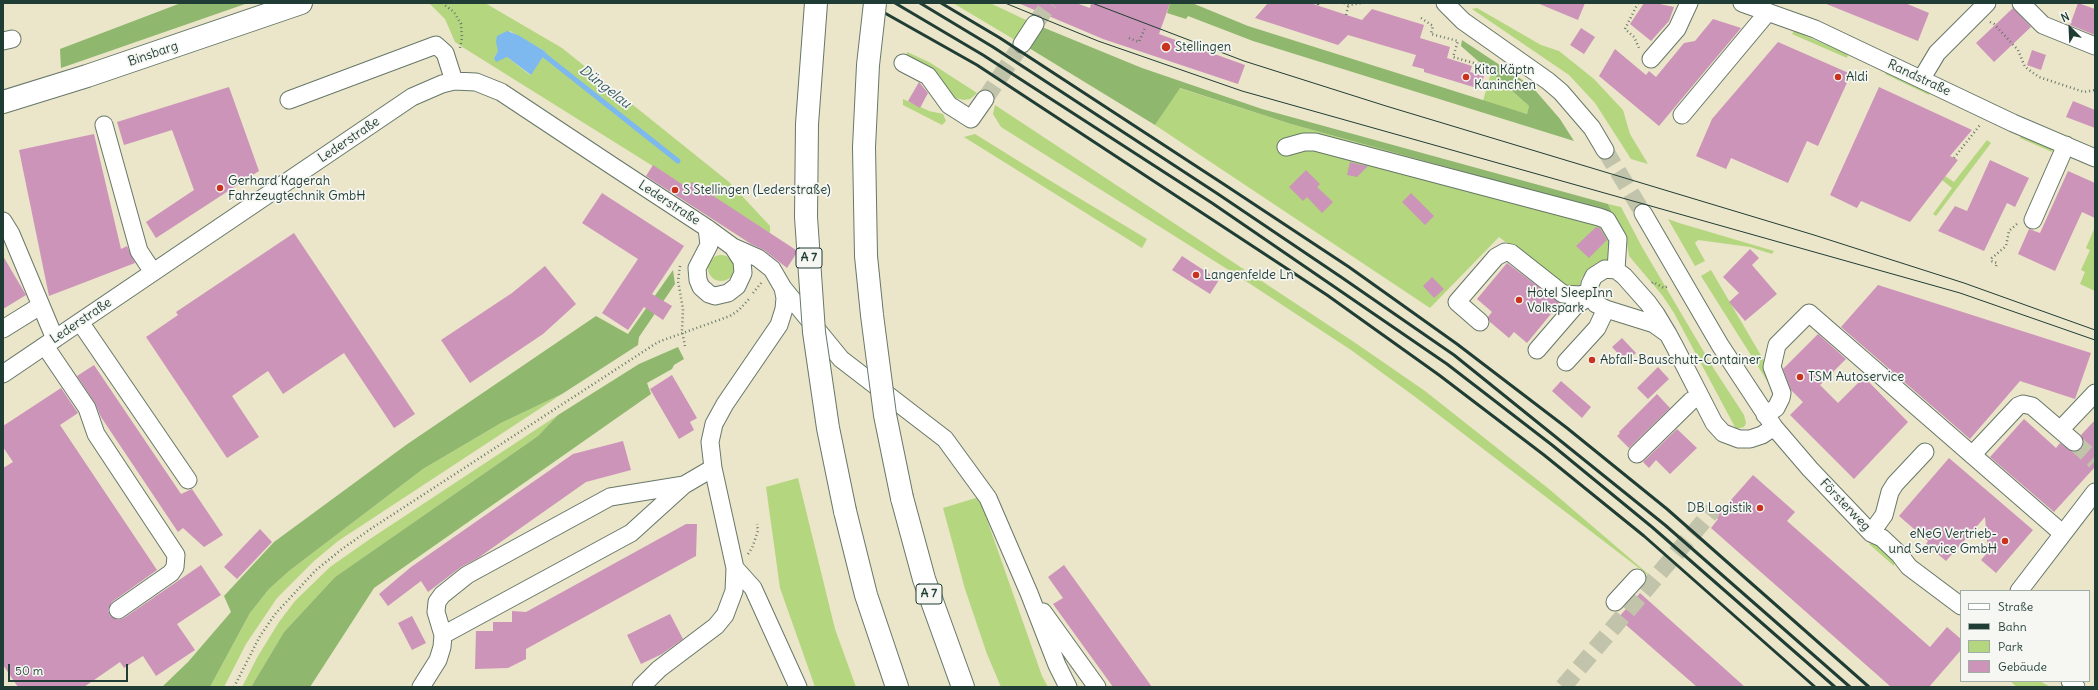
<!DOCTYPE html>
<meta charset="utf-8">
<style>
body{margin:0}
#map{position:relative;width:2098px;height:690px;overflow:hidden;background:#ebe5c9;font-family:Delius,sans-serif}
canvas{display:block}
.frame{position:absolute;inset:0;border:4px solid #1f3d34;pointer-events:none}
.legend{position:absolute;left:1960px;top:590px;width:130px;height:92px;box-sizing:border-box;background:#f6f6f2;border:1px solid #a0aca6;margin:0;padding:5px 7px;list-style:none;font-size:12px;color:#1f3d34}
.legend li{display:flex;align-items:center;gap:8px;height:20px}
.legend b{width:20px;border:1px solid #a0aca6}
.north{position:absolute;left:2050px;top:8px;width:40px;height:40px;-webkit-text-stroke:3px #f6f6f2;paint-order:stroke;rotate:336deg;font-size:11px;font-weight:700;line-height:16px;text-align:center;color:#1f3d34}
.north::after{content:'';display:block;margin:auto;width:14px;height:18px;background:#1f3d34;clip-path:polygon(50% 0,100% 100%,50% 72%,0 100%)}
.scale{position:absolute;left:8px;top:664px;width:120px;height:18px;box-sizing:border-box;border:2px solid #1f3d34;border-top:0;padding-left:5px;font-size:12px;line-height:14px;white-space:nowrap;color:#1f3d34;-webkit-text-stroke:3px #f6f6f2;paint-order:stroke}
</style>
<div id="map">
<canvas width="2098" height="690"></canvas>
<div class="frame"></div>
<ul class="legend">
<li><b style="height:5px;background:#fff"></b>Straße</li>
<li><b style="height:5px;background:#1f3d34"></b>Bahn</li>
<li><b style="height:11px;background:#b4d67f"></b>Park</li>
<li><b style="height:11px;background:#cd94b9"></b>Gebäude</li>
</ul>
<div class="north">N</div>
<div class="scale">50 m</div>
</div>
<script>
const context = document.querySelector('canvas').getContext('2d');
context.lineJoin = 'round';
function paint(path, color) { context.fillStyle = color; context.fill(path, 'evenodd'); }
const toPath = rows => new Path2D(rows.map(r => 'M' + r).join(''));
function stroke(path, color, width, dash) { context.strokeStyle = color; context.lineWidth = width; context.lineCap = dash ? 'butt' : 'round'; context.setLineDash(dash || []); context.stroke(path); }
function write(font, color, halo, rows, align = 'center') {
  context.font = font + ' Delius,sans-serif'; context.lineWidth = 3.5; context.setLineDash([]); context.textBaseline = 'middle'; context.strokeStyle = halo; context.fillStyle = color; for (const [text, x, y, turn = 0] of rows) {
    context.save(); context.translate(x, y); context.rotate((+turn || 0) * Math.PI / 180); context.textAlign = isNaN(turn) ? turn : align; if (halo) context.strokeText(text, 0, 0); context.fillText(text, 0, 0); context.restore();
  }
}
paint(toPath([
 [429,3,485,3,562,48,729,182,770,226,770,233,688,188,464,48,455,42,445,19],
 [510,31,546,52,530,75,507,57,494,58],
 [953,3,990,3,1028,21,1015,40],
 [1477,8,1541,45,1559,51,1594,79,1623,110,1630,134,1648,164,1631,159,1595,103,1569,75,1472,9],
 [1794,31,1848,54,1847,58,1792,34],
 [907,52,929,62,977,93,970,99,964,100,951,97,906,59],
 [1886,71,1930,92,1929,95,1885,74],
 [1491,73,1529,106,1527,114,1483,101],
 [1179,88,1291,124,1612,213,1608,204,1621,207,1642,247,1714,369,1744,415,1746,423,1744,427,1736,429,1674,313,1662,295,1629,256,1626,238,1610,261,1598,262,1588,269,1581,279,1580,286,1566,288,1499,237,1430,308,1155,125],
 [903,99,929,111,943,114,946,121,942,125,903,105],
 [995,105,1354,342,1425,391,1549,489,1661,585,1418,399,1351,350,1235,274,1001,127,993,114],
 [975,134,1054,183,1147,239,1142,248,964,137],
 [2021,135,2053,149,2052,152,2020,138],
 [1987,140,1991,143,1936,216,1933,214,1952,188,1942,180,1945,176,1954,182],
 [1668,219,1679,223,1774,251,1772,254,1750,247,1698,240,1695,243,1705,261,1695,266],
 [2095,227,2095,291,2080,284,2085,272,2081,270,2090,250,2086,248],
 '708 268a13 13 0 1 1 26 0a13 13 0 1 1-26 0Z',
 [1711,270,1766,364,1776,395,1701,276],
 [562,394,338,541,314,561,277,598,246,644,224,687,210,687,250,613,269,589,289,571,423,469,501,423],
 [558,415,538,436,335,577,284,632,251,687,242,687,258,656,279,622,295,601,330,567,370,539],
 [798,478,835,629,856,687,815,687,780,588,766,487],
 [979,497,1042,676,1048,687,1001,687,987,654,965,589,943,508],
 [1878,541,1895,556,1894,566,1869,544],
 [2010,681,2040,681,2050,687,2017,687]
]), '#b4d67f');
paint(toPath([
 [181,3,248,3,61,68,60,49],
 [1170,3,1192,3,1248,26,1527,114,1529,106,1461,46,1462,40,1521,79,1534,89,1560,119,1574,141,1253,41,1188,16,1186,19,1167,13],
 [1042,27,1142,68,1262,109,1608,204,1612,213,1291,124,1180,88,1155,125,1029,48],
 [673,270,675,284,639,337,638,345,562,394,501,423,423,469,289,571,269,589,250,613,210,687,162,687,188,662,231,612,224,596,274,542,406,445,596,316,628,334],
 [678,347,684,359,674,365,672,369,647,383,651,394,374,588,310,687,251,687,284,632,335,577,538,436,558,415,639,364]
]), '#8fb76e');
paint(toPath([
 [507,31,518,35,546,52,531,75,507,57,496,62,494,58,498,51,496,42,497,36]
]), '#7db8ef');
stroke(toPath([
 [538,53,544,55,678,161]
]), '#7db8ef', 5);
paint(toPath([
 [1018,3,1076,3,1090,8,1091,3,1170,3,1159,34,1245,65,1238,84,1103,39],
 [1268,3,1310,3,1362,20,1372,9,1424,25,1420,38,1450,47,1447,58,1472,66,1470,72,1484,76,1480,89,1424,72,1424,69,1412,66,1416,55,1348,35,1338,45,1255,18],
 [1537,3,1585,3,1578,20],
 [1644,3,1655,3,1674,7,1669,21,1651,41,1630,24],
 [1824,3,1905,3,1929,13,1918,41],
 [2078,3,2095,9,2095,35,2070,25],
 [2013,8,2031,27,1994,62,1976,43],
 [1713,19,1741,28,1659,126,1599,76,1615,49,1646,75,1649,71,1656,77,1684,43,1695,41],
 [1581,28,1595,37,1584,54,1570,45],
 [1778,42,1851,74,1818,146,1807,141,1788,183,1731,158,1726,169,1696,156,1712,119],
 [2032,50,2046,55,2041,70,2027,65],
 [919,82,928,93,920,108,908,101],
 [229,87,259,171,156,238,146,222,194,190,172,130,124,145,117,122],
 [1879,87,1972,130,1950,156,1958,160,1910,222,1861,201,1857,208,1830,195],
 [2073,101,2095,110,2095,128,2066,117],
 [94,134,121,249,127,246,135,263,49,296,19,150],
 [1990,160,2029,178,2015,207,2007,203,1984,251,1938,231,1955,206,1967,211],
 [1350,162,1358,164,1368,166,1357,177,1347,175],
 [653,165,688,188,692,182,796,250,796,254,787,268,764,250,751,244,646,176],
 [1306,170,1320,184,1317,187,1333,202,1322,213,1307,197,1303,201,1289,187],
 [2068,171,2095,183,2095,218,2082,212,2055,271,2018,254,2029,229,2040,233],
 [602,193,684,246,652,294,672,306,663,320,644,307,628,330,602,313,638,259,582,223],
 [1411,193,1434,216,1425,225,1402,202],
 [1596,227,1600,228,1607,240,1589,258,1576,246],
 [294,233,415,414,394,428,344,353,283,394,268,371,232,396,259,437,227,458,146,337,178,315,176,312],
 [1750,249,1759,258,1752,265,1777,294,1745,321,1729,302,1739,293,1723,277],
 [3,256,26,295,3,309],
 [1182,256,1219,280,1210,294,1172,270],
 [1507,263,1560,303,1527,343,1514,332,1509,338,1490,322,1488,317,1492,312,1477,299],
 [545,266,576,304,543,334,470,383,441,340,512,293],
 [1432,277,1444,289,1434,298,1423,286],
 [1878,285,2091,353,2075,399,2020,381,1970,439,1841,327],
 [1818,334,1846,359,1820,385,1838,403,1864,377,1908,422,1854,479,1790,415,1803,402,1791,390,1783,369],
 [1622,338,1636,353,1626,362,1612,347],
 [94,365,181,494,192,489,223,535,204,547,183,528,178,532,101,417,95,403,77,376],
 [1658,367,1669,379,1648,399,1637,388],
 [672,375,697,418,690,422,694,430,679,439,650,389],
 [1561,381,1591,407,1582,418,1552,391],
 [61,388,78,413,60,425,157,570,112,602,108,610,110,616,118,620,124,618,201,565,221,595,177,624,195,650,156,676,143,656,124,668,120,662,84,687,18,687,3,665,3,468,13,462,3,447,3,426],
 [1657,394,1670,408,1629,448,1617,436,1620,433,1619,432],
 [2024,419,2056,448,2060,443,2073,452,2082,448,2084,443,2081,435,2095,420,2095,467,2054,512,1990,457],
 [1677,429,1697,448,1670,474,1656,460,1649,468,1643,462],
 [623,441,631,470,586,482,478,558,461,567,428,592,421,581,388,606,379,594,411,567,573,454],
 [1949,458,2033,530,1996,573,1981,560,1988,552,1985,517,1946,561,1926,544,1928,541,1899,516],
 [1753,475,1795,512,1787,521,1930,647,1947,627,1961,639,1961,650,1929,687,1891,687,1711,528,1718,519,1716,517],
 [686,524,697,524,696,556,526,649,526,659,508,668,475,669,476,631,493,631,493,622,512,622,512,611,526,612],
 [260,529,272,542,237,579,224,567],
 [1064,565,1152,687,1113,687,1053,604,1063,598,1048,577],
 [1640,593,1745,687,1697,687,1618,618],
 [670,614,683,639,662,654,641,664,627,635],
 [412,616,426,643,412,650,398,623]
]), '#cd94b9');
stroke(toPath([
 [1035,24,1050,3],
 [985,99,1022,44],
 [1605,150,1643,213],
 [2074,442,2095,461],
 [1563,687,1713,510]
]), '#c2c3ab', 17, [17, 8]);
const minor = toPath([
 [1445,3,1463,21,1548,81,1561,92,1592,128,1605,150],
 [1742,3,1815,29,2013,123,2095,158],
 [2021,3,2043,25,2095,46],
 [3,41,12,39],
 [1022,44,1035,24],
 [1651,59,1677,29,1689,3],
 [903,63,928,76,949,105,971,119,985,99],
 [1922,78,1937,53,1987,3],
 [289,100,436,45,445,53,454,81],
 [1682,115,1768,12],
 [104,125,139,251,153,272],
 [1286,147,1304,142,1315,142,1599,217,1607,220,1618,239,1616,270],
 [1643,213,1720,345,1774,427,1810,469,1871,533,1882,538,1899,554,1909,567,1961,606],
 [2033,220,2066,145],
 [3,221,11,234,55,339],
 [733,247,758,258,772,269,783,288,785,298,784,309,779,325,725,404,714,424,710,442,713,468,735,568,753,588,798,687],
 [783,288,841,359,945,439,988,498,1029,593,1057,665,1068,687],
 [80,322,188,480],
 [1480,322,1457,302,1496,257,1505,252,1511,253,1563,294,1580,295,1589,292],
 [3,329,40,306],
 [1668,334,1654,324,1606,309,1596,304,1589,292,1590,284,1594,276,1605,269,1616,270,1624,276,1648,303,1656,314,1668,334,1675,347,1714,423,1723,433,1739,439,1750,439,1762,435,1774,427],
 [45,346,87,408,96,434,176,555,175,567,171,573,118,610],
 [1537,350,1575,306,1590,296],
 [1566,362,1597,328,1606,309],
 [3,374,412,97,442,84,454,81,476,82,501,92,611,165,707,228,733,247,742,261,743,273,737,286,728,293,715,296,709,294,701,287,698,280,697,268,709,245,707,228],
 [1765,415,1776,408,1781,398,1782,393,1772,367,1777,345,1809,313,2062,533],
 [2060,430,2074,442],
 [1637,454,1691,401,1700,396],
 [1972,455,2018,406,2023,404,2032,406,2060,430,2095,393],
 [1871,533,1884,515,1890,492,1895,484,1925,452],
 [2019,591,2095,492],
 [1615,602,1637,578],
 [1043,612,1097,687],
 [443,635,631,533,684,485],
 [2070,681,2076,687],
 [421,687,438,660,442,647,443,635,436,612,437,602,442,595,467,575,610,497,684,485,713,468],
 [641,687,659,669,716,626,725,615,734,591,735,568]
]);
const major = toPath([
 [3,102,87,76,301,3]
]);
const highway = toPath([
 [902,498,924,579,963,687],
 [845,511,866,595,897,687]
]);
stroke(minor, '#667868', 19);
stroke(major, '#667868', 24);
stroke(highway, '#667868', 24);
stroke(toPath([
 [442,3,454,12,461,24,462,38,460,48],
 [1344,3,1349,5,1362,3],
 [1638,3,1625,29,1634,37,1639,48],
 [1318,5,1318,3],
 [1346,15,1349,3],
 [1421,18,1433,26,1431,34,1458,41,1453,57,1477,64,1475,69,1488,73],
 [1990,22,1994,24,2018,50,2025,67,2039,77,2084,92,2095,90],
 [1129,38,1139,42,1145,28],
 [1954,158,1980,125],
 [680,266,678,281,683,309,682,331,685,346],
 [1996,266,1997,263,1991,261,1992,258,2006,246,2009,231,2018,223],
 [1652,283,1653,282,1664,288,1668,286],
 [753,293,762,282],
 [748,554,752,548,758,531,757,524],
 [234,687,260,636,276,613,316,570,342,549,372,528,658,342,730,316,739,310,749,299]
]), '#667868', 2.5, [1, 3]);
stroke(minor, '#fff', 17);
stroke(major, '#fff', 22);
stroke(highway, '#fff', 22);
stroke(toPath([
 [1005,3,1098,41,1242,91,1960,293,2095,340],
 [1092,3,1244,61,1386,106,1814,235,1964,283,2095,330]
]), '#1f3d34', 1);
stroke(toPath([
 [867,3,977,65,1327,295,1439,375,1544,455,1644,536,1815,687],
 [895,3,983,55,1212,203,1447,364,1552,445,1652,527,1835,687],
 [920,3,993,47,1218,194,1341,277,1454,355,1665,525,1850,687],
 [941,3,1000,38,1225,185,1349,267,1457,344,1567,428,1667,509,1869,687]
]), '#1f3d34', 3);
const highwayBridge = toPath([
 [816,3,807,124,806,217,814,332,828,428,845,511],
 [875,3,868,65,864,147,866,256,872,315,885,415,902,498]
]);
stroke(highwayBridge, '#667868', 24, []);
stroke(highwayBridge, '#fff', 22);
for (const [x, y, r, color] of [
 [1166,47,5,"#c8321e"],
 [1466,77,4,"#c8321e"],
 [1838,77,4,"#c8321e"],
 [220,188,4,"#c8321e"],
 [675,190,4,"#c8321e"],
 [1196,275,4,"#c8321e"],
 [1519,300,4,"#c8321e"],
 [1592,360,4,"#c8321e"],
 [1800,377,4,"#c8321e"],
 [1760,508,4,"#c8321e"],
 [2005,541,4,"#c8321e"]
]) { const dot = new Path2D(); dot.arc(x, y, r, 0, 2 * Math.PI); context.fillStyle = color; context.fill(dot); stroke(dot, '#f6f6f2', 1.5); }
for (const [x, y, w] of [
 [809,258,26],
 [929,594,26]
]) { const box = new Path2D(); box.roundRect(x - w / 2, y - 10, w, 20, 3); context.fillStyle = '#f6f6f2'; context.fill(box); stroke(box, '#1f3d34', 1); }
write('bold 12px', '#1f3d34', null, [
 ["A 7",809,258],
 ["A 7",929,594]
]);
write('13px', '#1f3d34', '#f6f6f2', [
 ["Stellingen",1175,47],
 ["Kita Käptn",1474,70],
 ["Kaninchen",1474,85],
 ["Aldi",1846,77],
 ["Gerhard Kagerah",228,181],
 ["Fahrzeugtechnik GmbH",228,196],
 ["S Stellingen (Lederstraße)",683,190],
 ["Langenfelde Ln",1204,275],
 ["Hotel SleepInn",1527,293],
 ["Volkspark",1527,308],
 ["Abfall-Bauschutt-Container",1600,360],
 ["TSM Autoservice",1808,377],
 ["DB Logistik",1752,508,"right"],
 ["eNeG Vertrieb-",1997,534,"right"],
 ["und Service GmbH",1997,549,"right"]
], 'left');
write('13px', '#1f3d34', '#f6f6f2', [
 ["Binsbarg",153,54,-19],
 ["Randstraße",1919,78,25],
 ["Lederstraße",349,140,-34],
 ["Lederstraße",669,203,33],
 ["Lederstraße",81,321,-34],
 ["Försterweg",1845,505,46]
]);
write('italic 14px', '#365c63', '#f6f6f2', [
 ["Düngelau",605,87,38]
]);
</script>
